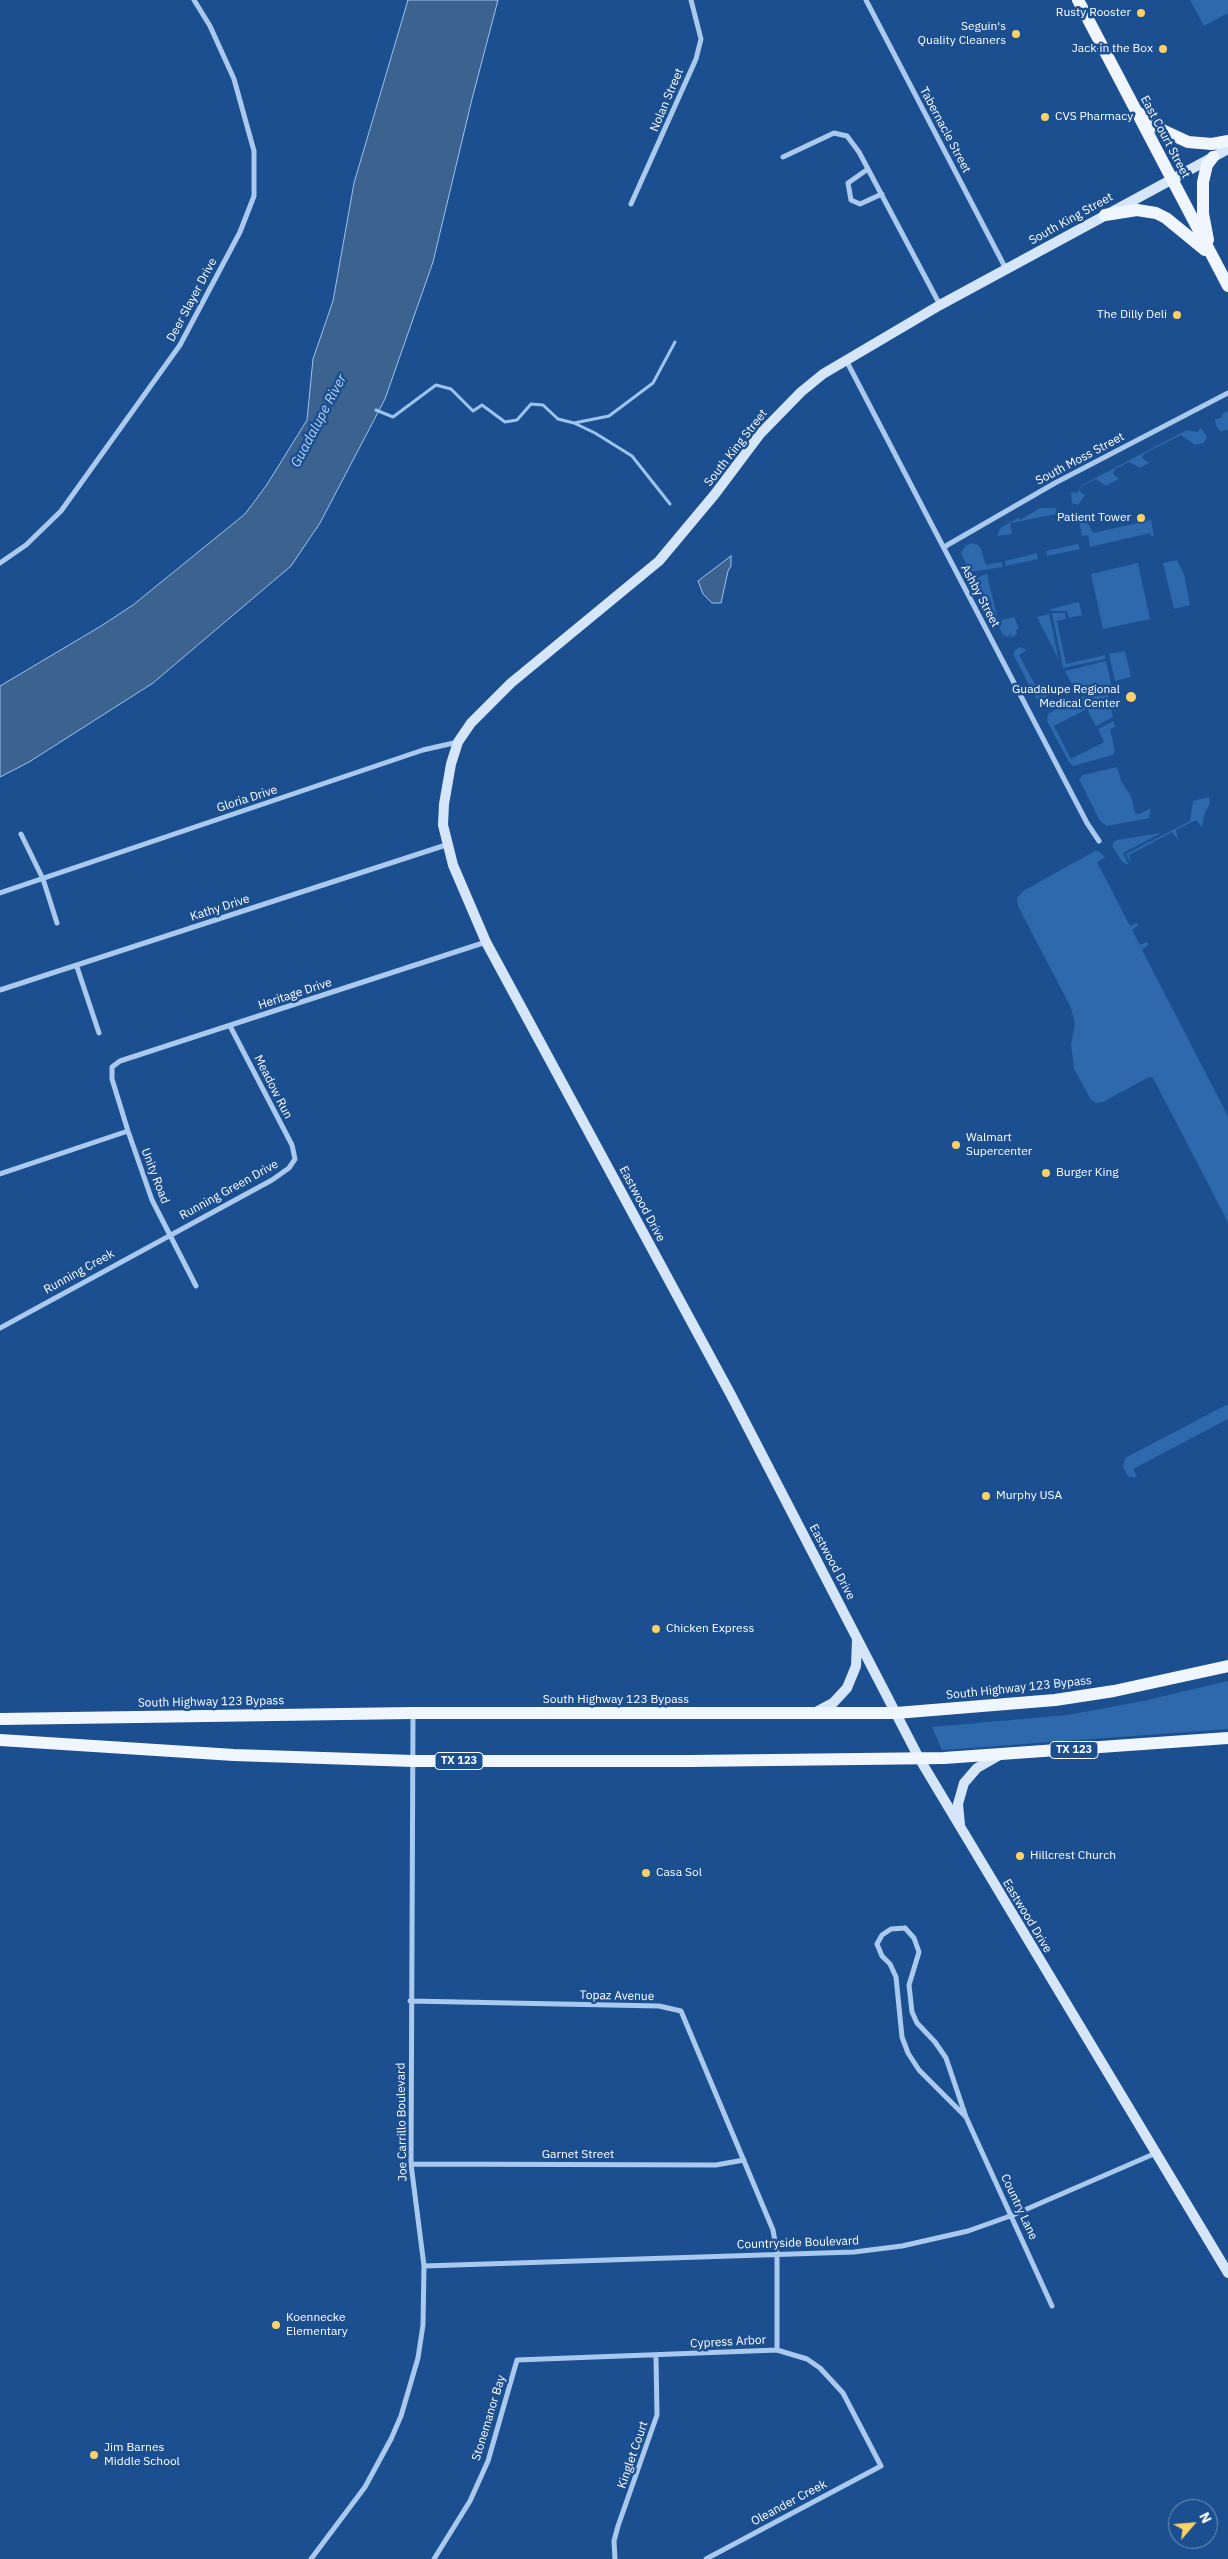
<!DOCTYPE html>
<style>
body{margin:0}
#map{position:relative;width:1228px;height:2559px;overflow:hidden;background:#1b4f8f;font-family:"IBM Plex Sans",sans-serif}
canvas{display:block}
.north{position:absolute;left:1168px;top:2499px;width:50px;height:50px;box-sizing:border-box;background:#1b4f8f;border:1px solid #7695bc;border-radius:50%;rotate:63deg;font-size:14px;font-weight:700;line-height:20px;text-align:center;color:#fff}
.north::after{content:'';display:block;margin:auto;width:18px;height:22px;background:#ffd166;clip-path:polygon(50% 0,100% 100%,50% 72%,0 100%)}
</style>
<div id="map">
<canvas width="1228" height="2559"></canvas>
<div class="north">N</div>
</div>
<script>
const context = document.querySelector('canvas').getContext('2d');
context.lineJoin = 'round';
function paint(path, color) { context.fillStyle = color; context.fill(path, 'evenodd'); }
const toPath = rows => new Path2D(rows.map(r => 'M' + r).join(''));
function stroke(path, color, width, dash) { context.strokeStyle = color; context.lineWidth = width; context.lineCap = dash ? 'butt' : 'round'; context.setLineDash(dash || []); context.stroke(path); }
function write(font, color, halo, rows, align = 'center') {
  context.font = font + ' "IBM Plex Sans",sans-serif'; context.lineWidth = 5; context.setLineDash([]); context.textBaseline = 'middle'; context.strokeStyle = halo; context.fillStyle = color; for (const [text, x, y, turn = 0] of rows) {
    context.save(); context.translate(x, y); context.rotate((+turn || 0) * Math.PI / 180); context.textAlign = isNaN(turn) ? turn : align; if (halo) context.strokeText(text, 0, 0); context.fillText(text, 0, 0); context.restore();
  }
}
paint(toPath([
 [1190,0,1228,0,1228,13,1204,26],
 [1228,411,1228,430,1220,431,1216,426,1215,419,1221,418,1222,414],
 [1201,428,1207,437,1204,443,1195,445,1181,435,1144,454,1142,458,1149,463,1140,468,1129,462,1115,469,1113,474,1119,479,1106,486,1096,479,1082,486,1079,491,1085,495,1078,505,1072,503,1071,492,1077,493,1082,485,1187,430,1197,432],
 [1040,508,1056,508,1057,514,1010,523,1012,534,997,536,1000,528,1018,518,1020,520],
 [1084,516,1093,533,1151,520,1154,536,1151,536,1150,533,1090,547,1088,535,1082,536,1079,521],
 [972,543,978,545,981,549,986,565,1001,562,1003,567,970,572,961,553,965,546],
 [1078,544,1080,549,1047,556,1046,551],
 [1037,553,1038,559,1006,566,1005,561],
 [1177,560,1184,574,1190,605,1174,609,1163,563],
 [1138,563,1150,619,1103,629,1091,574],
 [987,574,998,621,1014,617,1019,628,1016,630,1017,634,1012,637,1008,638,1011,636,1010,634,1008,637,1003,635,973,579],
 [1079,602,1082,615,1069,618,1067,611,1051,611,1051,609],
 [1052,613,1065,613,1066,619,1057,621,1066,664,1105,655,1105,659,1063,668],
 [1049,614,1059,660,1037,617],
 [1020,647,1027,650,1019,655,1041,696,1049,693,1045,700,1040,701,1036,698,1014,656,1014,651],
 [1125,651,1131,677,1115,681,1109,654],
 [1106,661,1113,692,1077,694,1065,671],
 [1108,695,1113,717,1096,726,1087,709,1054,726,1071,759,1104,742,1098,729,1114,721,1115,727,1110,729,1115,752,1113,755,1073,766,1069,762,1047,721,1048,714,1077,697],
 [1117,767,1121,781,1131,796,1135,813,1139,814,1151,808,1149,818,1107,826,1100,821,1079,779,1083,775],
 [1209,797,1210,804,1205,812,1202,827,1196,820,1176,830,1178,840,1172,832,1129,855,1131,864,1126,854,1190,821,1193,801],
 [1161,833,1123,853,1129,865,1122,862,1113,847,1113,843,1117,840],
 [1095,851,1100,852,1105,857,1097,862,1130,926,1136,923,1139,925,1132,930,1140,945,1146,942,1149,944,1142,950,1228,1116,1228,1222,1153,1078,1149,1077,1103,1102,1096,1103,1091,1100,1074,1069,1071,1044,1075,1024,1071,1008,1018,906,1017,898,1023,891],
 [1228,1404,1228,1419,1133,1469,1137,1477,1129,1477,1126,1473,1123,1466,1125,1458],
 [1228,1681,1228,1729,942,1750,932,1727,1068,1715,1143,1701]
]), '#2e69ad');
const water = toPath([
 [408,0,498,0,472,99,433,262,385,399,320,523,291,566,153,683,29,762,0,777,0,686,101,626,133,605,245,514,266,486,307,420,313,359,333,301,354,183,408,0],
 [731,556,731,566,728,571,721,603,712,603,703,594,698,581,731,556]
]);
paint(water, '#3c6290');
stroke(water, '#9cc4f0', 1);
stroke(toPath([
 [376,410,393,417,436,385,451,389,473,411,482,405,505,422,517,420,531,404,543,405,558,419,574,423,595,433,632,456,670,504],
 [574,423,609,416,653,383,675,342]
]), '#9cc4f0', 3);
stroke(toPath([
 [866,0,1006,269],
 [783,157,834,133,847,136,859,152,940,305],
 [868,169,848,183,851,200,860,204,882,194],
 [631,204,696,59,701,39,691,0],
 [846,360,1087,823,1099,841],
 [944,547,1055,483,1228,393],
 [0,563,26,545,61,511,180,345,240,232,254,196,254,151,234,79,210,26,194,0],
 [21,834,43,879,57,923],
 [0,893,423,750,458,742],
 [77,967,99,1033],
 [0,990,446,845],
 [0,1174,128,1131],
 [196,1286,152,1200,128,1131,112,1079,112,1067,120,1061,486,942],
 [0,1328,272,1180,289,1168,295,1159,292,1145,230,1026],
 [905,1928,914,1938,919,1952,909,1985,912,2012,917,2023,935,2042,946,2058,966,2117,919,2070,908,2053,902,2037,896,1977,890,1964,882,1956,877,1944,882,1935,891,1929,905,1928],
 [410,2001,659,2006,681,2011,773,2230,777,2253,777,2350],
 [966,2117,1052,2306],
 [411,2164,716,2165,744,2160],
 [424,2266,854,2252,902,2246,968,2231,1013,2215,1156,2153],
 [311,2559,365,2487,391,2439,401,2416,418,2358,423,2325,424,2266,411,2164,413,1714],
 [434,2559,470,2501,488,2461,517,2360,777,2350,807,2359,820,2368,843,2393,881,2466,706,2559],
 [615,2559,614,2541,618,2526,657,2415,656,2356]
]), '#a9c9ee', 5);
stroke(toPath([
 [1228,149,940,305,823,374,801,392,760,434,715,494,659,561,511,683,471,723,458,742,451,764,444,804,443,825,453,865,486,942,731,1395,919,1758,1228,2273],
 [816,1712,833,1703,847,1688,856,1666,857,1640],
 [960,1825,958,1804,964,1783,977,1768,998,1756]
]), '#d6e6fa', 10);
stroke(toPath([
 [1078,0,1228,286],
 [1139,113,1162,130,1188,142,1212,144,1228,141],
 [1105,215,1137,210,1156,213,1166,218,1205,250],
 [1208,240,1203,214,1203,182,1207,165,1213,157],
 [0,1719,413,1713,896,1713,1055,1700,1114,1691,1228,1666],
 [0,1740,234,1755,413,1761,689,1761,944,1758,1228,1738]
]), '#f0f6ff', 12);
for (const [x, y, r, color] of [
 [1141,13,5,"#ffd166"],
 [1016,34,5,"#ffd166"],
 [1163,49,5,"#ffd166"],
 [1045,117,5,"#ffd166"],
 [1177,315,5,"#ffd166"],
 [1141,518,5,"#ffd166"],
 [1131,697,6,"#ffd166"],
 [956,1145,5,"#ffd166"],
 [1046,1173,5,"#ffd166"],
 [986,1496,5,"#ffd166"],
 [656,1629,5,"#ffd166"],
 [1020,1856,5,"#ffd166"],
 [646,1873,5,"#ffd166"],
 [276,2325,5,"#ffd166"],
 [94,2455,5,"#ffd166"]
]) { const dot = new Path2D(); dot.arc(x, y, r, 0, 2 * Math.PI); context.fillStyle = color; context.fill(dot); stroke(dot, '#1b4f8f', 2); }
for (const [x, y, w] of [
 [1074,1750,48],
 [459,1761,48]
]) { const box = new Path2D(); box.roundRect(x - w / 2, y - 8.5, w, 17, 4); context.fillStyle = '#1b4f8f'; context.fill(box); stroke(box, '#fff', 1); }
write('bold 11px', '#fff', null, [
 ["TX 123",1074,1750],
 ["TX 123",459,1761]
]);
write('12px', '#fff', '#1b4f8f', [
 ["Rusty Rooster",1131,13,"right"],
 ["Seguin's",1006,27,"right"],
 ["Quality Cleaners",1006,41,"right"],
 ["Jack in the Box",1153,49,"right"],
 ["CVS Pharmacy",1055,117],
 ["The Dilly Deli",1167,315,"right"],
 ["Patient Tower",1131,518,"right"],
 ["Guadalupe Regional",1120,690,"right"],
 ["Medical Center",1120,704,"right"],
 ["Walmart",966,1138],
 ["Supercenter",966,1152],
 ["Burger King",1056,1173],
 ["Murphy USA",996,1496],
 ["Chicken Express",666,1629],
 ["Hillcrest Church",1030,1856],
 ["Casa Sol",656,1873],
 ["Koennecke",286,2318],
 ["Elementary",286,2332],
 ["Jim Barnes",104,2448],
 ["Middle School",104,2462]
], 'left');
write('12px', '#fff', '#1b4f8f', [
 ["Nolan Street",667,100,-67],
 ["Tabernacle Street",945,130,62],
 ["East Court Street",1165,137,62],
 ["South King Street",1071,219,-29],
 ["Deer Slayer Drive",192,300,-62],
 ["South King Street",736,448,-52],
 ["South Moss Street",1080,459,-28],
 ["Ashby Street",980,596,62],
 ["Gloria Drive",247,799,-18],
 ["Kathy Drive",220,908,-18],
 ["Heritage Drive",295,994,-18],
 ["Meadow Run",273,1087,63],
 ["Unity Road",155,1176,69],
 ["Running Green Drive",229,1190,-29],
 ["Eastwood Drive",642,1204,62],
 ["Running Creek",79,1272,-29],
 ["Eastwood Drive",832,1562,62],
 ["South Highway 123 Bypass",1019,1688,-6],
 ["South Highway 123 Bypass",616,1700],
 ["South Highway 123 Bypass",211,1702,-1],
 ["Eastwood Drive",1027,1916,59],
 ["Topaz Avenue",617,1996,1],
 ["Joe Carrillo Boulevard",402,2122,-91],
 ["Garnet Street",578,2155],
 ["Country Lane",1019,2207,65],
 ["Countryside Boulevard",798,2243,-2],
 ["Cypress Arbor",728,2342,-3],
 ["Stonemanor Bay",489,2418,-73],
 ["Kinglet Court",633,2455,-71],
 ["Oleander Creek",789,2503,-28]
]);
write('italic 14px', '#b5d3f5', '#1b4f8f', [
 ["Guadalupe River",319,421,-62]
]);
</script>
